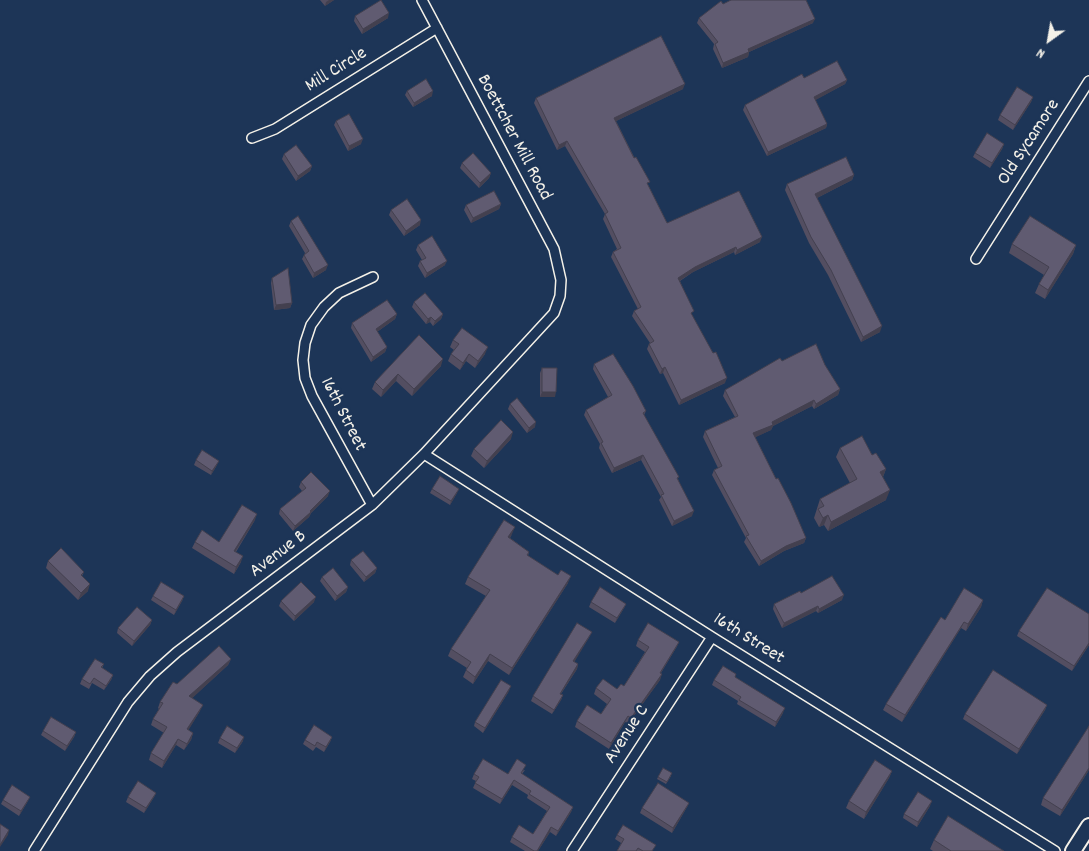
<!DOCTYPE html>
<style>
body{margin:0}
#map{position:relative;width:1089px;height:851px;overflow:hidden;background:#1d3557;font-family:Dekko,sans-serif}
canvas{display:block}
.north{position:absolute;left:1024px;top:15px;width:50px;height:50px;-webkit-text-stroke:4px #1d3557;paint-order:stroke;rotate:212deg;font-size:14px;font-weight:700;line-height:20px;text-align:center;color:#f4f1e8}
.north::after{content:'';display:block;margin:auto;width:18px;height:22px;background:#f4f1e8;clip-path:polygon(50% 0,100% 100%,50% 72%,0 100%)}
</style>
<div id="map">
<canvas width="1089" height="851"></canvas>
<div class="north">N</div>
</div>
<script>
const context = document.querySelector('canvas').getContext('2d');
context.lineJoin = 'round';
const toPath = rows => new Path2D(rows.map(r => 'M' + r).join(''));
function stroke(path, color, width, dash) { context.strokeStyle = color; context.lineWidth = width; context.lineCap = dash ? 'butt' : 'round'; context.setLineDash(dash || []); context.stroke(path); }
function paint(path, color) { context.fillStyle = color; context.fill(path, 'evenodd'); }
function write(font, color, halo, rows, align = 'center') {
  context.font = font + ' Dekko,sans-serif'; context.lineWidth = 5; context.setLineDash([]); context.textBaseline = 'middle'; context.strokeStyle = halo; context.fillStyle = color; for (const [text, x, y, turn = 0] of rows) {
    context.save(); context.translate(x, y); context.rotate((+turn || 0) * Math.PI / 180); context.textAlign = isNaN(turn) ? turn : align; if (halo) context.strokeText(text, 0, 0); context.fillText(text, 0, 0); context.restore();
  }
}
const street = toPath([
 [252,138,275,129,437,28],
 [976,259,1089,81],
 [424,454,712,637,1055,851],
 [372,505,312,396,305,378,303,360,305,343,311,325,324,307,339,293,373,277],
 [34,851,128,702,150,676,177,652,372,505,424,454,554,313,560,296,561,280,554,249,422,0],
 [572,851,712,637]
]);
const secondary = toPath([
 [1073,851,1089,826]
]);
stroke(street, '#f4f1e8', 12);
stroke(secondary, '#f4f1e8', 18);
stroke(street, '#1d3557', 9);
stroke(secondary, '#1d3557', 14);
paint(toPath([
 [320,0,334,0,325,6],
 [723,4,813,23,749,52,748,57,722,68,713,49,714,44,697,23,699,18],
 [355,16,388,18,362,34,354,21],
 [804,78,847,80,845,84,815,100,827,124,826,128,767,156,743,110,745,105],
 [683,89,616,121,667,223,760,242,735,255,734,252,693,272,680,281,692,316,725,383,679,405,663,373,660,374,647,349,649,344,650,343,632,316,634,311,638,309,611,257,613,252,617,249,603,219,605,214,565,146,557,150,534,103,536,98],
 [407,91,432,96,413,107,405,95],
 [1033,97,1031,102,1013,130,998,120,1000,115],
 [336,121,361,144,348,151,334,125],
 [1004,144,1002,149,990,168,973,157,975,153],
 [284,154,312,166,310,171,296,181,282,159],
 [462,163,491,173,489,178,479,188,460,168],
 [854,175,852,180,817,198,880,332,861,342,828,275,809,243,785,190,787,184],
 [501,204,499,209,471,223,464,210,466,205],
 [391,210,420,225,404,236,389,215],
 [291,221,326,270,313,278,302,259,305,253,289,226],
 [1012,244,1076,245,1073,254,1045,299,1035,293,1039,284,1044,275,1009,253],
 [418,245,445,265,425,278,418,266,420,261,422,260,416,250],
 [272,278,292,303,290,308,274,310,271,283],
 [414,302,443,314,441,319,433,326,430,322,426,324,412,307],
 [397,314,395,319,377,332,387,347,385,352,371,362,351,328,352,323],
 [419,335,441,366,412,396,396,381,381,397,372,389,375,382],
 [453,340,485,354,475,368,466,361,460,370,448,361,451,354,454,350,450,347],
 [782,361,825,365,840,389,838,395,814,409,812,406,773,426,771,430,755,437,776,479,806,538,804,543,784,551,759,566,744,542,746,538,712,475,714,470,718,468,703,437,705,431,735,417,723,396,725,390],
 [594,364,646,411,644,415,678,479,692,516,672,526,659,500,661,497,641,460,612,473,599,448,600,444,584,415,586,410,608,397,593,369],
 [542,368,555,397,540,397,540,373],
 [510,404,535,427,527,433,508,409],
 [511,439,484,468,471,456,474,449],
 [840,448,872,455,886,469,883,477,886,500,828,531,824,525,819,527,814,518,820,499,850,483,836,457],
 [196,460,217,465,211,475,194,465],
 [301,482,328,496,311,513,309,517,293,531,279,514,280,509,302,491,299,487],
 [432,489,457,493,450,505,430,493],
 [255,520,236,552,241,562,234,574,192,548,195,542,219,542],
 [512,534,510,538,529,552,528,556,568,583,509,675,488,661,473,684,463,677,467,668,448,656,451,649,486,596,465,584,468,577],
 [351,560,377,568,375,573,364,582,350,565],
 [48,561,84,572,82,576,88,591,78,600,46,568],
 [322,577,348,587,346,592,335,601,320,581],
 [153,596,184,596,182,601,174,615,151,600],
 [842,600,818,613,816,611,782,628,773,609,774,604],
 [983,600,981,607,966,631,961,628,902,722,883,710,886,704,945,620],
 [281,601,314,602,294,621,279,606],
 [591,602,626,604,624,608,615,623,589,607],
 [152,620,150,625,132,646,117,633,118,628],
 [1019,631,1089,645,1072,671,1017,636],
 [590,636,574,661,578,664,577,669,561,694,563,695,561,700,552,714,531,701,533,696],
 [638,640,679,642,676,648,661,673,660,680,628,724,625,722,609,749,575,727,577,721,601,714,607,704,594,694,596,688,617,689,624,686,645,652,636,646],
 [231,659,228,665,192,698,200,711,188,730,193,733,191,740,184,750,176,745,162,768,149,760,151,753,164,733,151,725,153,719,159,709,158,708,160,702,177,684],
 [104,664,102,668,113,675,111,680,104,690,92,683,89,689,80,684,82,679],
 [735,677,783,713,775,727,737,704,738,701,712,685,714,680],
 [509,691,483,733,474,726,475,722],
 [1047,705,1045,710,1017,754,963,719,965,714],
 [43,731,76,732,74,737,65,751,41,735],
 [332,737,330,742,324,752,316,747,313,751,303,744,305,740],
 [220,738,243,741,235,753,218,743],
 [525,770,522,774,573,807,571,812,556,836,550,832,538,851,525,851,510,842,512,837,533,834,547,811,527,798,528,795,512,785,500,804,473,788,476,781,472,779,474,774,508,774],
 [1089,770,1060,816,1041,805,1043,798],
 [892,771,889,778,864,819,846,808,849,801],
 [671,776,666,784,657,779,658,777],
 [156,793,154,797,144,813,126,802,128,797],
 [3,800,28,801,19,816,1,804],
 [689,803,687,807,672,833,640,813,642,808],
 [930,806,917,827,903,818,904,814],
 [617,835,653,851,617,851,621,843,615,839],
 [934,840,1004,851,933,851,930,849]
]), '#534e61');
paint(toPath([
 [329,0,334,0,325,6,326,2],
 [389,13,388,18,362,34,363,29],
 [815,19,813,23,749,52,748,57,722,68,723,63,748,49],
 [847,80,845,84,812,102,814,97],
 [685,84,683,89,612,123,614,118],
 [433,91,432,96,413,107,414,103],
 [1033,97,1031,102,1013,130,1015,125],
 [827,124,826,128,767,156,768,152],
 [363,139,361,144,348,151,349,146],
 [567,141,565,146,557,150,559,145],
 [1004,144,1002,149,990,168,992,163],
 [312,166,310,171,296,181,298,176],
 [491,173,489,178,479,188,480,183],
 [854,175,852,180,813,200,815,194],
 [501,204,499,209,471,223,473,218],
 [421,220,420,225,404,236,406,231],
 [762,237,760,242,735,255,737,250],
 [1076,245,1073,254,1045,299,1048,290],
 [736,247,734,252,693,272,676,283,678,278,695,267],
 [447,261,445,265,425,278,427,273],
 [328,265,326,270,313,278,314,273],
 [292,303,290,308,274,310,276,305],
 [397,314,395,319,374,334,376,329],
 [443,314,441,319,433,326,435,321],
 [431,317,430,322,426,324,428,319],
 [882,326,880,332,861,342,863,337],
 [387,347,385,352,371,362,373,357],
 [488,347,485,354,475,368,478,361],
 [469,354,466,361,460,370,463,363],
 [443,359,441,366,412,396,414,389],
 [665,367,663,373,660,374,662,369],
 [398,374,396,381,381,397,383,390],
 [727,378,725,383,679,405,681,400],
 [840,389,838,395,814,409,816,404],
 [542,392,556,392,555,397,540,397],
 [814,400,812,406,773,426,771,430,752,439,753,433,772,422],
 [536,422,535,427,527,433,529,428],
 [513,432,511,439,484,468,487,461],
 [643,455,641,460,612,473,614,468],
 [219,461,217,465,211,475,212,471],
 [886,469,882,479,880,472],
 [459,489,457,493,450,505,451,501],
 [890,490,886,500,828,531,831,522],
 [330,491,328,496,311,513,309,517,293,531,295,526],
 [694,511,692,516,672,526,674,521],
 [257,514,255,520,232,557,234,551],
 [828,515,824,525,819,527,823,518],
 [515,527,512,534,506,545,508,537],
 [806,538,804,543,784,551,759,566,761,561,786,546],
 [243,556,241,562,234,574,236,567],
 [377,568,375,573,364,582,366,577],
 [571,576,568,583,509,675,512,668],
 [90,584,88,591,78,600,81,593],
 [348,587,346,592,335,601,337,596],
 [844,595,842,600,818,613,819,609],
 [184,596,182,601,174,615,176,610],
 [316,597,314,602,294,621,295,616],
 [983,600,981,607,966,631,968,624],
 [626,604,624,608,615,623,617,618],
 [818,606,816,611,782,628,784,623],
 [152,620,150,625,132,646,134,641],
 [964,622,961,628,902,722,905,715],
 [592,632,590,636,572,666,573,661],
 [679,642,676,648,657,679,660,673],
 [1089,643,1089,645,1072,671,1074,666],
 [490,654,488,661,473,684,475,677],
 [231,659,228,665,187,703,189,696],
 [578,664,577,669,558,698,560,694],
 [662,674,660,680,628,724,631,718],
 [113,675,111,680,104,690,106,686],
 [511,686,509,691,483,733,485,728],
 [563,695,561,700,552,714,554,710],
 [203,705,200,711,185,736,187,729],
 [1047,705,1045,710,1017,754,1019,749],
 [785,708,783,713,775,727,776,722],
 [628,716,625,722,609,749,611,743],
 [76,732,74,737,65,751,67,746],
 [193,733,191,740,184,750,187,744],
 [244,737,243,741,235,753,237,748],
 [332,737,330,742,324,752,326,747],
 [178,739,176,745,162,768,164,761],
 [1089,768,1089,770,1060,816,1062,810],
 [892,771,889,778,864,819,866,812],
 [514,780,512,785,500,804,502,799],
 [156,793,154,797,144,813,146,808],
 [30,797,28,801,19,816,21,811],
 [932,801,930,806,917,827,918,822],
 [689,803,687,807,672,833,673,828],
 [573,807,571,812,556,836,558,831],
 [551,827,550,832,538,851,537,851],
 [9,830,8,835,0,847,0,845]
]), '#43404f');
const building = toPath([
 [381,0,389,13,363,29,355,16,381,0],
 [731,0,806,0,815,19,748,49,749,52,723,63,715,44,718,42,699,18,721,1,723,4,731,0],
 [661,36,685,84,614,118,634,158,636,157,650,182,647,183,667,223,739,191,762,237,737,250,736,247,695,267,678,278,694,311,691,313,713,353,716,352,727,378,681,400,665,367,662,369,649,344,654,341,634,311,641,307,613,252,621,248,605,214,608,212,567,141,559,145,536,98,661,36],
 [837,61,847,80,814,97,827,124,768,152,745,105,802,74,804,78,837,61],
 [426,79,433,91,414,103,407,91,426,79],
 [1017,87,1033,97,1015,125,1000,115,1017,87],
 [349,114,363,139,349,146,336,121,349,114],
 [987,133,1004,144,992,163,975,153,987,133],
 [296,145,312,166,298,176,284,154,296,145],
 [473,153,491,173,480,183,462,163,473,153],
 [846,157,854,175,815,194,882,326,863,337,831,270,811,237,787,184,846,157],
 [494,191,501,204,473,218,466,205,494,191],
 [407,199,421,220,406,231,391,210,407,199],
 [298,216,328,265,314,273,304,255,309,251,291,221,298,216],
 [1030,216,1076,245,1048,290,1039,284,1049,267,1012,244,1030,216],
 [432,236,447,261,427,273,420,261,426,258,418,245,432,236],
 [288,268,292,303,276,305,272,278,288,268],
 [425,293,443,314,435,321,431,317,428,319,414,302,425,293],
 [387,300,397,314,376,329,387,347,373,357,352,323,387,300],
 [462,328,488,347,478,361,469,354,463,363,451,354,459,344,453,340,462,328],
 [419,335,443,359,414,389,398,374,383,390,375,382,419,335],
 [816,344,825,365,840,389,816,404,814,400,772,422,773,425,753,433,776,479,778,478,791,503,806,538,786,546,761,561,746,536,749,535,714,470,722,466,705,431,738,416,725,390,780,358,782,361,816,344],
 [613,354,633,386,646,411,643,413,679,477,677,478,694,511,674,521,661,495,664,494,643,455,614,468,601,443,603,442,586,410,612,395,594,364,613,354],
 [542,368,557,368,556,392,542,392,542,368],
 [517,398,536,422,529,428,510,404,517,398],
 [501,420,513,432,487,461,474,449,501,420],
 [862,436,872,455,876,453,886,469,880,472,890,490,831,522,828,515,823,518,818,509,824,506,820,499,857,479,840,448,862,436],
 [202,450,219,461,212,471,196,460,202,450],
 [311,472,330,491,310,511,311,512,295,526,280,509,306,488,301,482,311,472],
 [440,476,459,489,451,501,432,489,440,476],
 [242,505,257,514,234,551,243,556,236,567,195,542,202,530,219,542,242,505],
 [504,520,515,527,508,537,529,552,527,555,558,575,561,570,571,576,512,668,490,654,475,677,466,670,471,662,451,649,490,590,468,577,504,520],
 [61,548,84,572,81,575,90,584,81,593,48,561,61,548],
 [363,551,377,568,366,577,351,560,363,551],
 [333,568,348,587,337,596,322,577,333,568],
 [832,576,844,595,819,609,818,606,784,623,774,604,800,591,801,593,832,576],
 [161,582,184,596,176,610,153,596,161,582],
 [301,582,316,597,295,616,281,601,301,582],
 [600,587,626,604,617,618,591,602,600,587],
 [964,588,983,600,968,624,964,622,905,715,886,704,941,617,945,620,964,588],
 [1047,588,1089,614,1089,643,1074,666,1019,631,1047,588],
 [137,607,152,620,134,641,118,628,137,607],
 [577,623,592,632,573,661,578,664,560,694,563,695,554,710,533,696,577,623],
 [648,623,679,642,660,673,662,674,631,718,628,716,611,743,577,721,587,705,601,714,611,699,596,688,603,679,617,689,621,684,624,686,649,647,638,640,648,623],
 [219,646,231,659,189,696,203,705,187,729,193,733,187,744,178,739,164,761,151,753,167,727,153,719,163,703,160,702,173,682,177,684,219,646],
 [95,659,104,664,101,667,113,675,106,686,94,678,90,684,82,679,95,659],
 [723,666,736,674,735,677,785,708,776,722,739,700,741,697,714,680,723,666],
 [993,670,1047,705,1019,749,965,714,993,670],
 [501,680,511,686,485,728,475,722,501,680],
 [51,717,76,732,67,746,43,731,51,717],
 [314,725,332,737,326,747,317,742,315,746,305,740,314,725],
 [227,726,244,737,237,748,220,738,227,726],
 [1089,726,1089,768,1062,810,1043,798,1089,726],
 [483,759,508,774,517,759,526,765,521,773,573,807,558,831,551,827,537,851,534,851,512,837,519,825,533,834,550,807,529,794,531,791,514,780,502,799,475,783,479,777,474,774,483,759],
 [875,760,892,771,866,812,849,801,875,760],
 [663,768,672,773,667,782,658,777,663,768],
 [138,781,156,793,146,808,128,797,138,781],
 [658,783,689,803,673,828,642,808,658,783],
 [12,785,30,797,21,811,3,800,12,785],
 [918,792,932,801,918,822,904,814,918,792],
 [948,816,1004,851,951,851,934,840,948,816],
 [0,824,9,830,0,845,0,824],
 [623,825,656,845,652,851,643,851,638,848,636,851,617,851,624,839,617,835,623,825]
]);
paint(building, '#605b71');
stroke(building, '#43404f', 1);
write('19px', '#f4f1e8', '#1d3557', [
 ["Mill Circle",337,71,-32],
 ["Boettcher Mill Road",513,138,62],
 ["Old Sycamore",1030,143,-57],
 ["16th Street",342,415,63],
 ["Avenue B",279,555,-37],
 ["16th Street",748,640,32],
 ["Avenue C",628,735,-57]
]);
</script>
